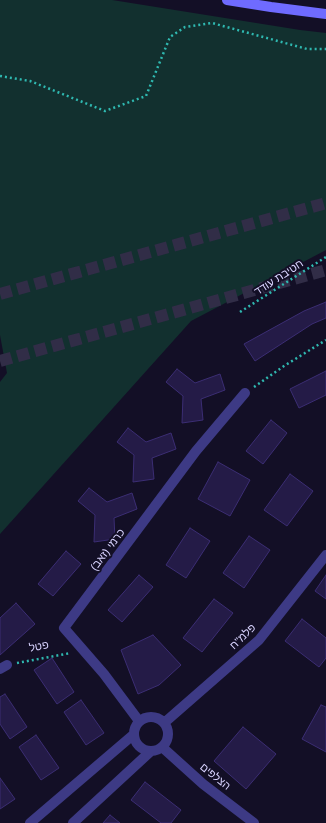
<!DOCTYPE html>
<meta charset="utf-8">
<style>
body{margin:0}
canvas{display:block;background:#130f26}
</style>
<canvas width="326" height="823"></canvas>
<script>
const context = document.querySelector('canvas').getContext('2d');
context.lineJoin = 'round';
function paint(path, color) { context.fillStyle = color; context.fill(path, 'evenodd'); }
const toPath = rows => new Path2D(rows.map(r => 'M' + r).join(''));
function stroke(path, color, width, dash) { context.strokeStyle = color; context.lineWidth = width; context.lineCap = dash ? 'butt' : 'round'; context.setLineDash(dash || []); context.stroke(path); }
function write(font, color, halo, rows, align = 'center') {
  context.font = font + ' Arial,Heebo,sans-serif'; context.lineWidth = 4; context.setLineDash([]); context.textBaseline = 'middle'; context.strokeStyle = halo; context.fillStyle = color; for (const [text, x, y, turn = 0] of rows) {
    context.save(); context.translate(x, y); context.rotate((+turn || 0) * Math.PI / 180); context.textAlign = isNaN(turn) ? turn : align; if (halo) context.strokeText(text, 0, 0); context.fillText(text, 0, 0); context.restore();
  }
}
paint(toPath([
 [0,0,112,0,300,30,326,33,326,250,191,321,0,534,0,382,7,373,0,335]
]), '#12302f');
const building = toPath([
 [326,302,326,318,312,324,255,361,244,344,304,311,326,302],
 [177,369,195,383,220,374,225,390,201,399,203,420,182,423,183,396,166,382,177,369],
 [326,371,326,395,299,408,290,389,326,371],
 [271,420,287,433,263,464,246,451,271,420],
 [128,428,146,442,171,433,176,449,152,458,154,479,133,482,134,455,117,442,128,428],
 [218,462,250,480,230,516,198,499,218,462],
 [290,474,313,491,287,526,264,510,290,474],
 [89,488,107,502,132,493,137,509,114,518,115,539,94,542,95,515,78,501,89,488],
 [190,528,210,541,186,578,166,565,190,528],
 [249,536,270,550,244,588,223,573,249,536],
 [66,551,81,564,53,596,38,584,66,551],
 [139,575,153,587,122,622,108,610,139,575],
 [326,575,326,599,315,591,326,575],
 [214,599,233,613,202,652,183,638,214,599],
 [16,603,35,624,0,655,0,618,16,603],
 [302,619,326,638,326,658,319,667,285,641,302,619],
 [153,635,181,665,159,685,138,694,121,650,153,635],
 [52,658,74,692,57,704,34,670,52,658],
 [5,694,27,727,10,739,0,724,0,697,5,694],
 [81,700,104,733,86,745,64,712,81,700],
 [321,705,326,707,326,752,302,739,321,705],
 [243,727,276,754,246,789,214,761,243,727],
 [36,735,59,768,41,780,19,747,36,735],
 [0,778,15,799,0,809,0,778],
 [145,782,181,810,171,823,161,823,131,800,145,782],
 [110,815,120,823,103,823,110,815]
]);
paint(building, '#241b47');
stroke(building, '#3b2d73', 1);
stroke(toPath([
 [0,294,326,203],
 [0,361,326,270]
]), '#312d47', 12, [12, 6]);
stroke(toPath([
 [0,76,30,81,105,111,146,96,170,37,185,27,212,23,307,49,326,49],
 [240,312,326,257],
 [254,387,284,366,326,340],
 [17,663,71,653]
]), '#2fb8b0', 2.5, [2, 3]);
stroke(toPath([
 [0,669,7,665],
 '134 734a17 17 0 1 1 34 0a17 17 0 1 1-34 0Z',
 [139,721,104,674,64,628,196,451,245,393],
 [164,723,259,640,326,555],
 [162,747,203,784,254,823],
 [30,823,133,735],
 [73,823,151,751]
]), '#3d3a85', 10);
stroke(toPath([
 [227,0,271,7,326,14]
]), '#6f6bff', 10);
write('11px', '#d9d4ff', '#130f26', [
 ["חטיבת עודד",279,278,-33],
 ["כרמי (זאב)",108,550,-53],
 ["פלמ\"ח",243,637,-44],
 ["פטל",39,647,-11],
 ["הצלפים",215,777,39]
]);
</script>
